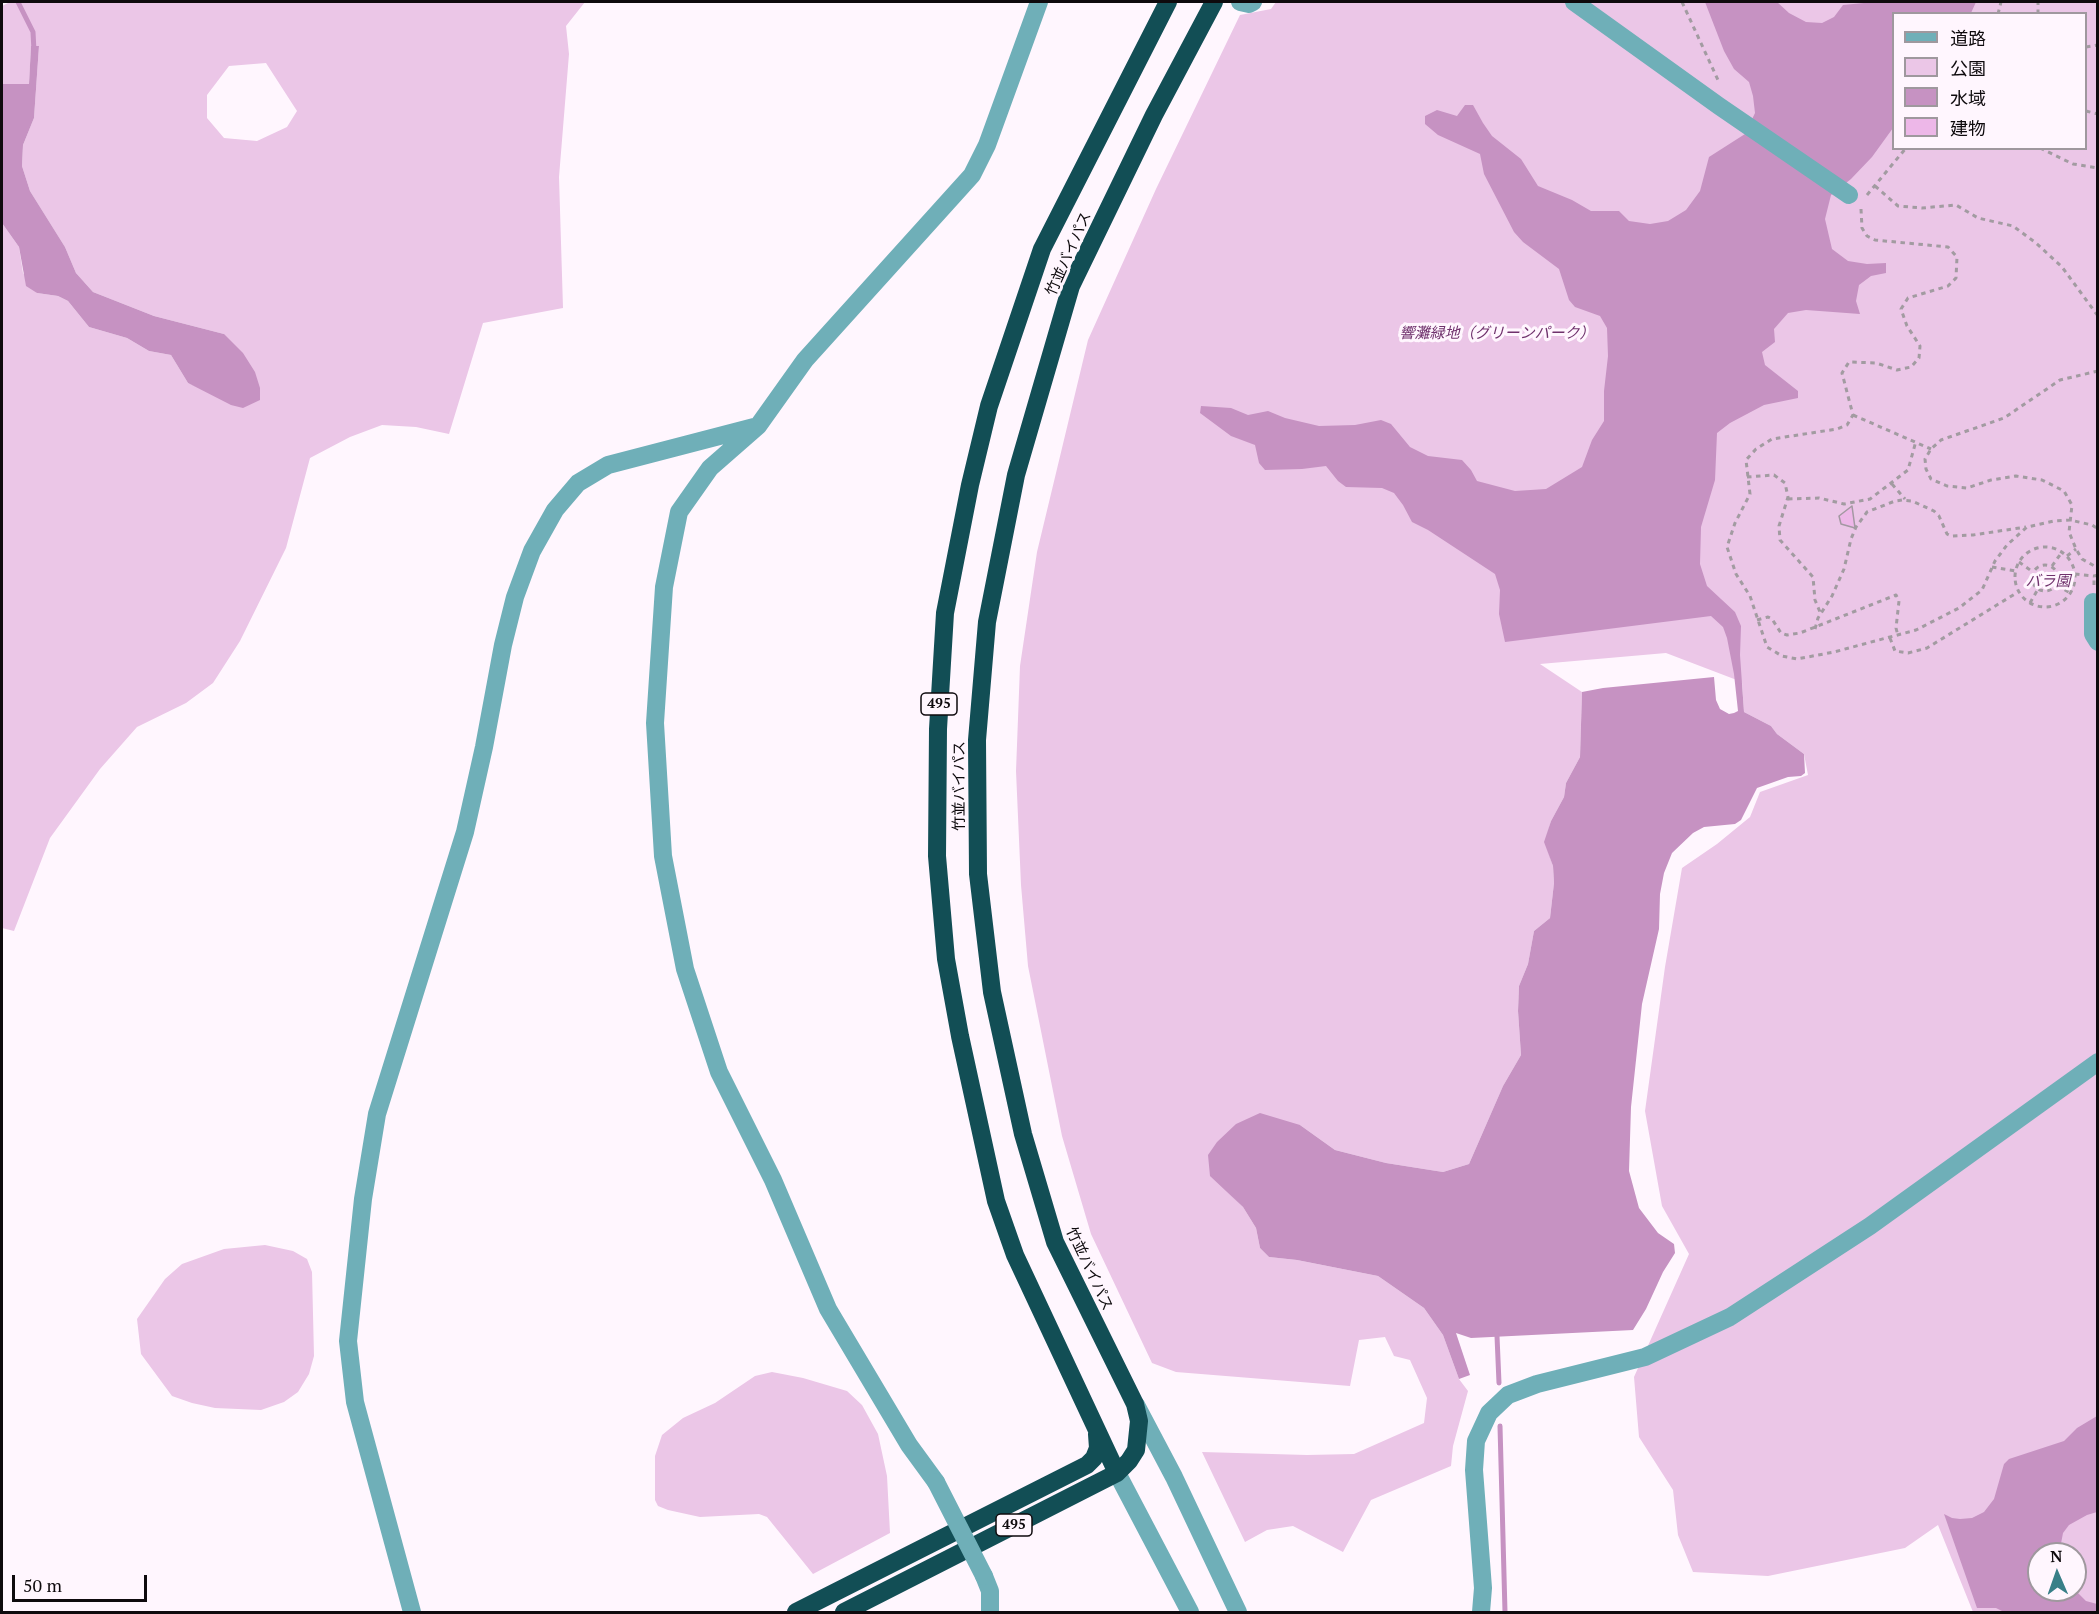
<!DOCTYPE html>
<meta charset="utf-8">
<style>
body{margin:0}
#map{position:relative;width:2099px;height:1614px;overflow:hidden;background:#fff6fe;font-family:"PT Serif","Noto Sans JP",serif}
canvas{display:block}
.frame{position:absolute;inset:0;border:3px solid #0e0a0d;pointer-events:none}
.legend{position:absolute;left:1892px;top:12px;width:195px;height:138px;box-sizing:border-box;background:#fff6fe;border:2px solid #9f989e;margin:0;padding:8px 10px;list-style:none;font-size:18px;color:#0e0a0d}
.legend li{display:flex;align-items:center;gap:12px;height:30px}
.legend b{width:30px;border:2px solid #9f989e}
.north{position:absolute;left:2027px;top:1542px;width:60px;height:60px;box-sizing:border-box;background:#fff6fe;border:2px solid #9f989e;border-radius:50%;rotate:358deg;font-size:16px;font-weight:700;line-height:24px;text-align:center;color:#0e0a0d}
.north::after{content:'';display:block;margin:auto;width:21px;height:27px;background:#387f88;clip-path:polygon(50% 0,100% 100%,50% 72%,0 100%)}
.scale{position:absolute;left:12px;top:1575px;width:135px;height:27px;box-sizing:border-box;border:3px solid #0e0a0d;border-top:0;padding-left:8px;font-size:18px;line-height:21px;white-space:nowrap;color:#0e0a0d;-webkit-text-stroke:4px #fff6fe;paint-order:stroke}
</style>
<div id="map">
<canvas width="2099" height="1614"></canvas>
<div class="frame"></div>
<ul class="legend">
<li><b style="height:8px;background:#6fafb8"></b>道路</li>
<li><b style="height:16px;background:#ebc6e7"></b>公園</li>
<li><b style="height:16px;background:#c692c2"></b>水域</li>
<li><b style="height:16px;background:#edb7e8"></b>建物</li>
</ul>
<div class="north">N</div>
<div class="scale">50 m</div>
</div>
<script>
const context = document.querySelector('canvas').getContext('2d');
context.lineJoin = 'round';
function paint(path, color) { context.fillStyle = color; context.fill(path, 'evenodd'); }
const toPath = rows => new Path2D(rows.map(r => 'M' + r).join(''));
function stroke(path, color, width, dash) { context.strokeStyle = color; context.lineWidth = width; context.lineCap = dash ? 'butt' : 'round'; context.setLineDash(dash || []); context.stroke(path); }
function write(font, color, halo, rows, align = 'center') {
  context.font = font + ' "PT Serif","Noto Sans JP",serif'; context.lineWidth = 6; context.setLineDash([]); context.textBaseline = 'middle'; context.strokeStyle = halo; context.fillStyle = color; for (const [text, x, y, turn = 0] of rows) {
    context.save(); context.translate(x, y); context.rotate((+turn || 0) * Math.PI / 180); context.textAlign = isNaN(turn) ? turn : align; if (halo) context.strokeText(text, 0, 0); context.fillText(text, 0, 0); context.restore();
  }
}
paint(toPath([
 [10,2,585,2,566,26,569,54,559,177,563,308,483,323,449,434,416,427,382,425,350,437,310,458,286,548,240,641,213,683,186,703,137,727,100,769,50,838,14,931,2,928,2,223,19,247,23,273,37,293,58,296,68,301,89,327,127,338,149,351,171,355,188,383,202,389,224,334,154,316,93,292,76,273,65,247,30,191,22,166,23,145,34,118,39,46,31,46,29,85,2,84,2,6],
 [266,63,297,111,287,127,257,141,224,138,207,118,207,95,229,66],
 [1276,2,2097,2,2097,1612,1973,1612,1938,1525,1905,1548,1768,1576,1693,1572,1678,1535,1673,1490,1639,1437,1634,1377,1689,1254,1662,1206,1645,1111,1665,967,1682,868,1717,844,1750,817,1760,792,1808,775,1804,754,1777,734,1771,726,1744,712,1742,682,1666,653,1540,664,1582,692,1580,757,1566,783,1564,797,1551,821,1545,842,1553,866,1554,883,1550,918,1534,931,1528,964,1519,986,1518,1011,1521,1055,1503,1086,1469,1164,1443,1172,1386,1163,1335,1150,1300,1125,1228,1192,1243,1207,1256,1228,1260,1248,1269,1257,1297,1260,1378,1276,1424,1308,1443,1335,1459,1379,1468,1391,1453,1446,1451,1466,1371,1500,1343,1552,1293,1526,1267,1530,1245,1542,1202,1452,1307,1455,1354,1454,1424,1423,1427,1398,1410,1360,1394,1356,1385,1337,1359,1340,1350,1386,1176,1372,1152,1363,1091,1234,1062,1136,1028,966,1021,885,1016,771,1020,666,1037,552,1088,340,1156,189,1240,15,1271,9],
 [1894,14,2086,14,2086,148,1894,148],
 [2039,1554,2075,1554,2075,1590,2039,1590],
 [265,1245,293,1251,307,1259,312,1272,314,1356,309,1374,298,1392,284,1402,261,1410,215,1408,192,1403,172,1396,141,1354,137,1319,165,1279,182,1264,224,1249],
 [772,1372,803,1378,847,1391,862,1405,878,1434,887,1476,890,1533,813,1574,767,1517,759,1514,700,1517,668,1510,658,1506,655,1500,655,1456,662,1435,683,1418,715,1403,755,1376]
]), '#ebc6e7');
paint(toPath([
 [1705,2,1777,2,1789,13,1806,22,1822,23,1834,17,1843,5,1874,2,1976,2,1971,13,1894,14,1893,128,1872,157,1851,179,1831,195,1825,219,1832,249,1848,261,1867,264,1886,263,1886,273,1871,276,1859,285,1856,301,1860,314,1806,310,1788,313,1774,329,1775,342,1762,352,1765,365,1798,391,1798,398,1764,405,1730,423,1717,433,1715,480,1701,527,1700,564,1707,586,1735,612,1741,626,1740,655,1744,712,1771,726,1777,734,1804,754,1805,773,1801,776,1788,777,1757,788,1741,820,1735,824,1704,827,1693,833,1672,853,1664,873,1660,894,1659,929,1642,1004,1631,1107,1629,1171,1639,1208,1658,1233,1674,1244,1675,1253,1663,1272,1646,1309,1633,1330,1471,1338,1456,1333,1470,1375,1459,1379,1443,1335,1424,1308,1378,1276,1297,1260,1269,1257,1260,1248,1256,1228,1243,1207,1210,1176,1208,1155,1217,1142,1236,1124,1260,1113,1300,1125,1335,1150,1386,1163,1443,1172,1469,1164,1503,1086,1521,1055,1518,1011,1519,986,1528,964,1534,931,1550,918,1554,883,1553,866,1544,842,1551,821,1564,797,1566,783,1580,757,1582,692,1603,688,1714,677,1716,700,1720,709,1729,714,1734,713,1738,711,1734,674,1727,638,1723,627,1711,616,1505,642,1499,614,1500,590,1495,574,1428,530,1412,522,1403,505,1394,493,1382,488,1346,487,1338,481,1326,466,1302,469,1265,470,1259,463,1255,445,1231,436,1200,413,1201,406,1231,408,1248,415,1268,411,1285,418,1319,426,1355,425,1381,420,1391,424,1410,447,1428,456,1462,460,1471,470,1477,481,1515,491,1546,489,1582,467,1592,440,1604,421,1604,391,1608,356,1607,328,1600,316,1575,307,1569,300,1559,269,1523,242,1514,232,1484,174,1480,154,1438,135,1425,124,1425,116,1437,110,1457,116,1465,105,1473,105,1483,123,1492,136,1521,159,1538,186,1572,200,1591,211,1619,211,1629,221,1650,224,1668,221,1686,210,1700,191,1709,157,1745,134,1755,113,1753,96,1749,82,1734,69,1724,51],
 [31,46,39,46,34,118,23,145,22,166,30,191,65,247,76,273,93,292,154,316,224,334,243,353,255,372,260,388,260,400,243,408,231,405,188,383,171,355,149,351,127,338,89,327,68,301,58,296,37,293,26,286,19,247,2,223,2,84,29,84],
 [2097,1416,2097,1512,2087,1515,2069,1525,2063,1533,2059,1554,2039,1554,2039,1590,2075,1590,2086,1601,2097,1604,2097,1612,2004,1612,1996,1608,1977,1608,1944,1514,1952,1518,1960,1519,1972,1518,1984,1512,1994,1499,2004,1464,2009,1459,2064,1441,2077,1428]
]), '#c692c2');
stroke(toPath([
 [18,2,33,32,34,51],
 [1497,1336,1499,1383],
 [1500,1426,1505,1612]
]), '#c692c2', 5);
const building = toPath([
 [1852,506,1855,528,1841,524,1839,516,1852,506]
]);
paint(building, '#edb7e8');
stroke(building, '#a398a2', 1.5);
stroke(toPath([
 [1682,2,1718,80,1718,84],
 [1998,14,2001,2],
 [2038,14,2038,2],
 [2086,47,2098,45],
 [2086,111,2098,114],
 [2040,148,2073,164,2098,168],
 [1875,186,1898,206,1922,208,1956,205,1978,218,2013,226,2036,243,2062,267,2098,316],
 [1867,195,1906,148],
 [1861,209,1862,228,1867,236,1875,240,1948,247,1957,257,1956,278,1948,286,1908,298,1901,309,1907,326,1920,346,1919,358,1911,367,1897,370,1876,363,1849,362,1842,373,1853,415,1847,425,1837,429,1772,439,1756,449,1746,460,1750,494,1735,523,1727,547,1736,574,1750,596,1767,647,1782,656,1797,659,1834,652,1916,630,1959,608,1982,590,1995,561,2007,545,2027,527,2054,521,2070,520,2092,525,2098,529],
 [2098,371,2060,380,2004,418,1941,440,1931,449,1925,459,1926,469,1931,479,1947,486,1967,488,1991,480,2016,476,2042,480,2064,491,2072,505,2069,532,2076,549,2082,559,2098,568],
 [1853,415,1931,449],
 [1747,477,1774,475,1785,483,1788,497,1779,526,1780,540,1813,577,1815,600,1820,612],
 [1892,484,1905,499],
 [1788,499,1819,498,1844,504,1870,499,1908,470,1916,441],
 '2015 577a30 30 0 1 1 60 0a30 30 0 1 1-60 0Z',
 [2067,556,2076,549],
 [2019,562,2033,572],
 '2032 578a13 13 0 1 1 26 0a13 13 0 1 1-26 0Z',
 [2052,566,2062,552],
 [1992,567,2016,571],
 [2075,574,2094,576],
 [2057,585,2070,593],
 [2094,585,2094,576,2098,575],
 [2030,603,2038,589],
 [1757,620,1768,617,1772,619,1781,633,1787,635,1800,633,1896,595,1899,601,1896,628,1898,636],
 [1815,629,1818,618,1832,596,1844,569,1851,539,1856,527,1867,512,1895,501,1902,500,1912,501,1934,511,1939,516,1947,534,1951,536,1973,535,2026,527],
 [1890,638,1895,651,1908,653,1927,648,2018,592]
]), '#a29ba1', 3, [4.5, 4.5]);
stroke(toPath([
 [1240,2,1249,4,1253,2],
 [1574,2,1719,106,1849,195],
 [2093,602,2093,634,2098,642],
 [1136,1405,1174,1477,1238,1612],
 [1117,1473,1190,1612],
 [936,1482,909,1445,828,1309,773,1180,719,1072,685,969,663,856,655,723,664,587,679,512,710,468,758,426,805,360,972,175,987,145,1039,2],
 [984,1576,990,1591,990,1612],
 [412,1612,355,1402,348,1341,363,1199,377,1114,465,832,484,747,503,645,515,597,532,551,555,510,578,483,608,465,754,427],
 [1481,1612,1483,1588,1474,1470,1476,1441,1489,1413,1508,1395,1537,1384,1645,1357,1730,1317,1870,1226,2098,1062]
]), '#6fafb8', 18);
stroke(toPath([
 [1117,1473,1015,1255,996,1201,960,1036,946,959,937,856,938,729,945,613,970,485,989,406,1042,249,1168,2],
 [796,1612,1087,1465,1094,1458,1098,1448,1097,1434],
 [844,1612,1117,1473,1129,1461,1136,1450,1139,1421,1135,1404,1055,1242,1023,1134,992,992,978,874,977,740,987,622,1016,475,1071,286,1154,115,1214,2]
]), '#124e55', 18);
stroke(toPath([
 [936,1482,984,1576]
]), '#6fafb8', 18);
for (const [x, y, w] of [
 [939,704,36],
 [1014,1525,36]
]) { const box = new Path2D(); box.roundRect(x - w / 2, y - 11, w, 22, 4.5); context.fillStyle = '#fff6fe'; context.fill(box); stroke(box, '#0e0a0d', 1.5); }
write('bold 14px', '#0e0a0d', null, [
 ["495",939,704],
 ["495",1014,1525]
]);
write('15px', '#0e0a0d', '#fff6fe', [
 ["竹並バイパス",1069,254,-66],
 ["竹並バイパス",960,786,-90],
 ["竹並バイパス",1089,1269,65]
]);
write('italic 15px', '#6f316c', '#fff6fe', [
 ["響灘緑地（グリーンパーク）",1497,334],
 ["バラ園",2048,582]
]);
</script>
